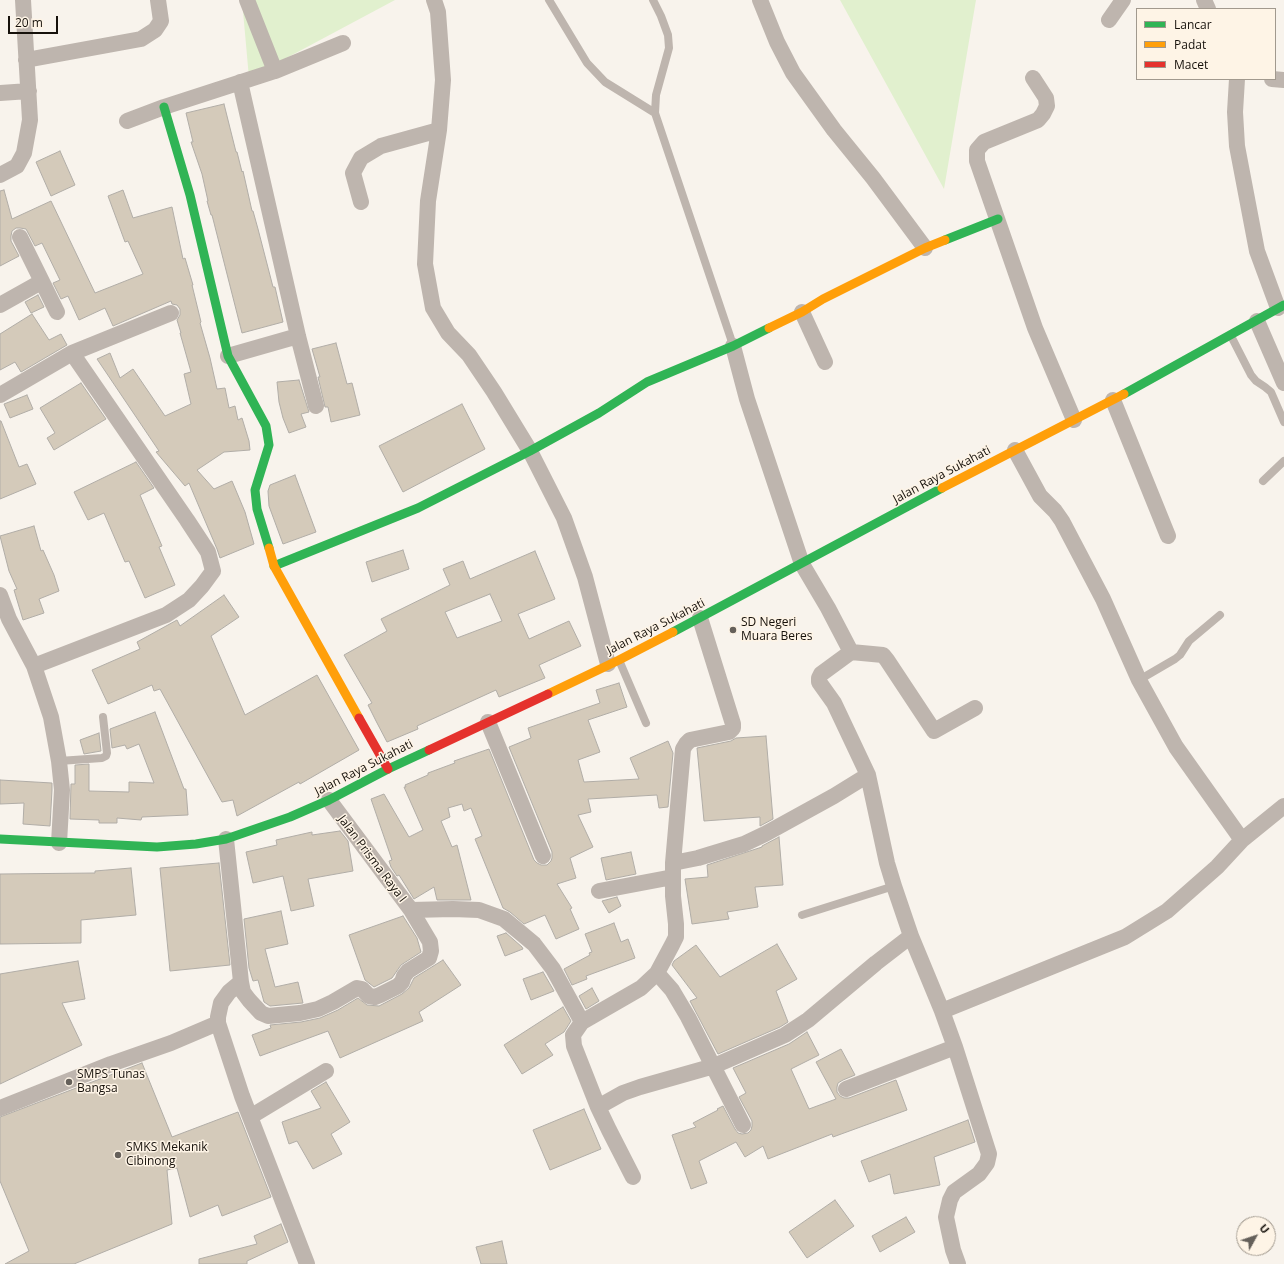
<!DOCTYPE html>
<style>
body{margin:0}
#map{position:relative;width:1284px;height:1264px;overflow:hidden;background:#f8f3ec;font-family:"Open Sans",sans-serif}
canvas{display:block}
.legend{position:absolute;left:1136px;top:8px;width:140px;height:72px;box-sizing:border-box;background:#fef4e6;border:1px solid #a1998e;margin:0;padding:5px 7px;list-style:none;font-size:12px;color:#16110b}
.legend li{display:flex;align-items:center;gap:8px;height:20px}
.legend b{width:20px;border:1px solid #a1998e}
.north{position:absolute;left:1236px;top:1216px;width:40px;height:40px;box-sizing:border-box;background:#fef4e6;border:1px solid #a1998e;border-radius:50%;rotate:50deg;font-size:11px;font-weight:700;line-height:16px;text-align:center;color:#16110b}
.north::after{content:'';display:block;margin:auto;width:14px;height:18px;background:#65605a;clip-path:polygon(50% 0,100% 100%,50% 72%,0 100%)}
.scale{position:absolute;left:8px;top:16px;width:50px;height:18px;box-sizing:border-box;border:2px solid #16110b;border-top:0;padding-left:5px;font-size:12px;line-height:14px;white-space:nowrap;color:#16110b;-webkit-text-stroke:3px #fef4e6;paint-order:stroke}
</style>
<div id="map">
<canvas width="1284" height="1264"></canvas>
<ul class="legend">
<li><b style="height:5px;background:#30b455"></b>Lancar</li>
<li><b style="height:5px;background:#ff9f0a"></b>Padat</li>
<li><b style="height:5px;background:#e5322d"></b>Macet</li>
</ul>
<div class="north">U</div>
<div class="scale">20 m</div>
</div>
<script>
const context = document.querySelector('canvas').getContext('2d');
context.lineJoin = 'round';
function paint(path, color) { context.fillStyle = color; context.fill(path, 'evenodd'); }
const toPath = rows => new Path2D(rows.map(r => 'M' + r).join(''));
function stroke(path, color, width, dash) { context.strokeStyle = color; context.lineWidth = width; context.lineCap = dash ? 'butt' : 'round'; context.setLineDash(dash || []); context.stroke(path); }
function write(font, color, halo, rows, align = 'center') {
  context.font = font + ' "Open Sans",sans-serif'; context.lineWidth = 3; context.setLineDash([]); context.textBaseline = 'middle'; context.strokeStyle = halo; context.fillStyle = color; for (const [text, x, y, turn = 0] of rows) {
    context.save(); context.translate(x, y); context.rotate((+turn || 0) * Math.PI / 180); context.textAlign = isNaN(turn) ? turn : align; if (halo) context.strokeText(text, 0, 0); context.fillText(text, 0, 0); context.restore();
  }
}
paint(toPath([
 [242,0,395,0,249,78],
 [840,0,976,0,944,189]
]), '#e1f0ce');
const building = toPath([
 [224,104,236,152,237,152,242,172,243,171,252,211,253,211,258,229,273,287,275,287,283,322,242,333,212,215,211,215,207,201,208,201,202,174,191,142,193,142,186,113,224,104],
 [60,151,75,185,51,196,36,162,60,151],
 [4,190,12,219,51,201,95,293,143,274,128,241,125,242,108,196,123,190,133,218,172,207,183,259,185,258,193,285,192,285,201,322,200,323,210,358,217,389,225,388,229,408,235,406,238,420,242,418,249,441,250,450,224,452,197,470,214,489,232,481,245,512,254,544,220,558,217,549,189,483,185,486,156,452,159,451,97,359,110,353,120,378,133,369,165,416,191,404,184,374,191,372,180,333,181,333,177,320,180,315,180,309,177,305,172,304,171,301,113,326,105,308,79,320,68,296,61,299,53,283,60,280,42,243,35,246,26,229,20,228,16,228,12,231,11,236,11,241,19,256,0,266,0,191,4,190],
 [38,295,44,307,31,313,25,302,38,295],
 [32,314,49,340,61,334,67,345,21,372,15,362,0,370,0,334,32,314],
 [336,343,347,384,352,383,360,415,331,422,328,407,325,407,318,377,320,377,312,349,336,343],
 [299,380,309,412,301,414,306,427,289,433,283,418,279,402,277,382,299,380],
 [81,383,106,419,54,450,47,438,55,433,40,408,81,383],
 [27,395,33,409,10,418,4,404,27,395],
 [462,404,485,449,403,492,379,446,462,404],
 [0,421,1,421,19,467,27,464,36,484,0,499,0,421],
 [136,462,154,488,140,495,162,546,159,547,175,585,145,598,129,561,125,562,104,513,88,520,74,492,136,462],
 [295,475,316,532,283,544,269,506,268,491,270,485,295,475],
 [34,526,41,551,43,550,54,575,59,591,39,599,44,613,23,620,14,590,17,589,9,571,0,536,34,526],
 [403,550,409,569,372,582,366,562,403,550],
 [535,551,555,599,518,614,529,639,569,621,581,646,539,665,545,678,499,697,496,690,417,726,418,729,387,742,376,721,368,705,372,703,344,655,387,631,381,619,450,585,443,569,463,561,470,579,535,551],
 [490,594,502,621,457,638,445,612,490,594],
 [224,595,239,617,211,636,245,715,317,675,359,750,300,784,299,782,237,816,233,800,222,802,160,689,154,691,152,685,108,704,92,670,140,649,137,642,177,620,180,626,224,595],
 [619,683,627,707,588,720,600,752,578,760,584,782,639,779,630,758,668,741,673,753,668,807,659,808,657,795,588,799,591,812,578,815,593,847,570,858,576,878,557,884,572,908,570,909,579,929,556,939,545,915,524,924,510,912,503,908,475,839,482,836,471,808,464,811,462,804,448,808,450,817,441,821,452,847,457,845,471,900,437,900,434,887,414,899,399,875,397,876,391,867,389,861,392,860,371,799,384,794,409,837,423,830,404,787,406,787,405,785,428,775,428,773,455,763,454,761,489,749,534,860,537,863,541,865,547,865,551,861,552,858,552,852,509,747,531,738,528,728,600,703,596,690,619,683],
 [155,712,184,789,186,789,188,815,142,817,141,820,117,818,117,823,99,823,99,820,70,819,71,784,75,784,75,765,89,764,89,791,129,792,129,782,154,783,139,744,127,749,125,745,112,748,110,729,155,712],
 [99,733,101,751,84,754,80,740,99,733],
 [766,736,773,819,760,826,760,817,704,821,697,748,731,741,736,738,766,736],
 [0,780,52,783,52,790,50,826,23,824,24,803,0,804,0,780],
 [340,831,348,841,353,871,308,879,314,906,291,911,283,876,253,883,246,852,277,845,276,840,312,832,312,835,340,831],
 [779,837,783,885,755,887,758,907,727,912,729,919,692,924,685,879,708,877,707,865,762,847,762,846,779,837],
 [631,852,636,874,606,880,601,858,631,852],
 [219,863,230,965,170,971,160,868,219,863],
 [131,868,136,915,81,920,81,943,0,944,0,874,95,873,95,871,131,868],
 [617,897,621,906,609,913,602,901,617,897],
 [281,911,288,944,265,949,275,987,298,982,303,1003,270,1006,264,1002,258,980,253,981,249,968,244,919,281,911],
 [403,916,417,938,421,952,401,965,392,978,374,987,365,980,349,935,403,916],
 [614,923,621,942,628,939,635,958,586,976,587,979,572,985,564,969,590,955,589,953,592,952,585,934,614,923],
 [506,933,522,947,523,949,505,956,497,936,506,933],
 [777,944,797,979,776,991,788,1022,780,1027,718,1054,690,1001,697,998,672,965,674,961,696,945,720,977,777,944],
 [443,960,461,985,419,1012,423,1021,340,1058,328,1031,260,1056,252,1035,271,1028,270,1025,301,1022,320,1018,338,1010,358,998,367,1005,379,1006,402,994,409,988,414,978,443,960],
 [78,961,85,999,62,1003,82,1045,0,1084,0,974,78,961],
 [543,972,554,991,531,1000,523,979,543,972],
 [592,988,599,1001,586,1009,579,996,592,988],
 [563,1007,571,1021,564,1032,545,1044,553,1055,522,1074,504,1045,563,1007],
 [807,1032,819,1055,791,1069,809,1109,836,1099,816,1062,841,1049,855,1075,843,1080,838,1083,837,1087,837,1092,840,1096,844,1098,849,1098,896,1080,907,1110,833,1137,832,1134,768,1159,763,1146,745,1157,736,1142,699,1161,707,1183,691,1189,672,1135,696,1127,693,1123,718,1110,717,1109,723,1106,735,1129,738,1133,742,1134,748,1133,751,1130,752,1126,752,1121,739,1097,746,1093,733,1068,789,1044,807,1032],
 [142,1063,172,1137,238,1112,271,1197,222,1216,218,1205,190,1217,177,1168,167,1170,172,1224,74,1264,5,1264,29,1251,0,1181,0,1117,142,1063],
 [326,1082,350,1122,331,1134,342,1154,313,1169,297,1141,289,1144,282,1122,321,1108,311,1091,326,1082],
 [584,1109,601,1149,550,1170,533,1130,584,1109],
 [968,1120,975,1142,934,1157,940,1185,894,1194,890,1174,869,1182,861,1161,968,1120],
 [835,1200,854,1226,807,1258,789,1232,835,1200],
 [906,1217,915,1232,880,1252,872,1236,906,1217],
 [281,1224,288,1242,247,1261,247,1264,199,1264,199,1259,257,1244,254,1236,281,1224],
 [502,1241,507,1264,481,1264,476,1247,502,1241]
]);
paint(building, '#d4caba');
stroke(building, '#b1ada7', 1);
stroke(toPath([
 [549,0,587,63,605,82,655,113],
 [653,0,661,16,668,35,669,48,656,95,655,113,733,345],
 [1231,336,1251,375,1256,381,1265,387,1271,392,1284,422],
 [1263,481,1284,461],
 [619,660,646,723],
 [1139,680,1175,659,1180,655,1189,641,1220,615],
 [59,761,102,758,106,756,107,753,103,717],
 [802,915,894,886]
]), '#beb5ae', 8);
stroke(toPath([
 [247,0,275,71],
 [434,0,438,12,443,80,439,130,428,201,425,264,433,308,448,333,469,355,494,392,530,451,564,518,585,577,608,664],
 [760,0,777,42,793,73,834,130,873,178,925,248],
 [1204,0,1208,9],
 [1109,20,1123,0],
 [26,60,141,39,155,30,161,21,158,0],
 [1033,78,1046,98,1047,106,1043,114,1038,120,984,142,977,150,977,161,1035,328,1074,420],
 [1237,79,1235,112,1237,146,1257,251,1278,308],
 [1272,79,1284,80],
 [240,82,298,336,316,406],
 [0,93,29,91],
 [127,121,164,107,275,71,343,43],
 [0,175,17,166,24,153,30,120,23,0],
 [361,202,353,173,361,158,381,146,439,130],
 [20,237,57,312],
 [0,305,41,282],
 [802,312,825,362],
 [1257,321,1284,383],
 [733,346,747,399,802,564,828,608,851,652,883,655,887,660,934,731,975,708],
 [228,356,298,336],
 [0,395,72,353,171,313],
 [1113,400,1168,536],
 [1015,450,1040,496,1055,511,1062,521,1103,599,1139,680,1176,747,1242,840],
 [0,595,9,619,34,666,51,717,59,761,62,790,59,843],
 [851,652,821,674,819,678,819,682,834,703,868,775,887,863,894,886,911,936,942,1011,955,1047,989,1154,987,1163,979,1174,954,1192,950,1200,946,1217,953,1250,958,1264],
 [34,666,166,615,189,600,202,586,213,571,208,552,187,520,72,353],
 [488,722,543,856],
 [329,800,411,910,453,909,479,910,504,919,534,944,553,969,582,1022],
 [226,839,241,982,229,992,221,1003,218,1017,218,1023,242,1096,307,1264],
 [673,863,698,858,744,844,765,834,834,796,868,775],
 [599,891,673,877],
 [657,973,672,990,688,1017,743,1125],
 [241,982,243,992,249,1000,261,1013,268,1016,300,1013,318,1009,333,1002,357,988,362,989,369,996,375,997,380,995,398,986,402,982,404,976,408,971,429,958,431,951,430,942,411,910],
 [942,1011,1125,937,1167,911,1217,867,1242,840,1284,806],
 [846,1089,955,1047],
 [598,1107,574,1046,573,1035,582,1022,641,988,657,973,672,945,676,937,676,924,673,896,673,863,683,749,686,744,690,740,729,732,733,728,733,724,700,618],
 [0,1108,111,1064,171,1043,218,1023],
 [250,1117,326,1071],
 [633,1177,609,1130,598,1107,623,1093,640,1087,714,1066,785,1035,808,1020,876,963,911,936]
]), '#beb5ae', 16);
stroke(toPath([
 [164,107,190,195,228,356,266,426,269,445,255,490,257,509,269,548],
 [945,240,998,219],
 [1124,394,1284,305],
 [274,566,418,508,530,451,599,413,647,382,733,346,769,328],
 [673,632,942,488],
 [0,839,157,847,196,844,226,839,290,817,329,800,388,769,429,750]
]), '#30b455', 9);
stroke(toPath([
 [769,328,802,312,823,299,925,248,945,240],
 [942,488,1124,394],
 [269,548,274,566,359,718],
 [548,694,619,660,673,632]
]), '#ff9f0a', 9);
stroke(toPath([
 [359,718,388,769],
 [429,750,548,694]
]), '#e5322d', 9);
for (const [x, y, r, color] of [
 [733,630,4,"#65605a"],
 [69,1082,4,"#65605a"],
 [118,1155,4,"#65605a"]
]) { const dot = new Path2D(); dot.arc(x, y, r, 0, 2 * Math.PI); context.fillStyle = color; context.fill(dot); stroke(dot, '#fef4e6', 1.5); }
write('12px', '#16110b', '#fef4e6', [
 ["Jalan Raya Sukahati",942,475,-28],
 ["Jalan Raya Sukahati",656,627,-27],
 ["Jalan Raya Sukahati",364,768,-27],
 ["Jalan Prisma Raya I",372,859,53]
]);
write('12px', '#16110b', '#fef4e6', [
 ["SD Negeri",741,623],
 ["Muara Beres",741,637],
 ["SMPS Tunas",77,1075],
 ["Bangsa",77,1089],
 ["SMKS Mekanik",126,1148],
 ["Cibinong",126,1162]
], 'left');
</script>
